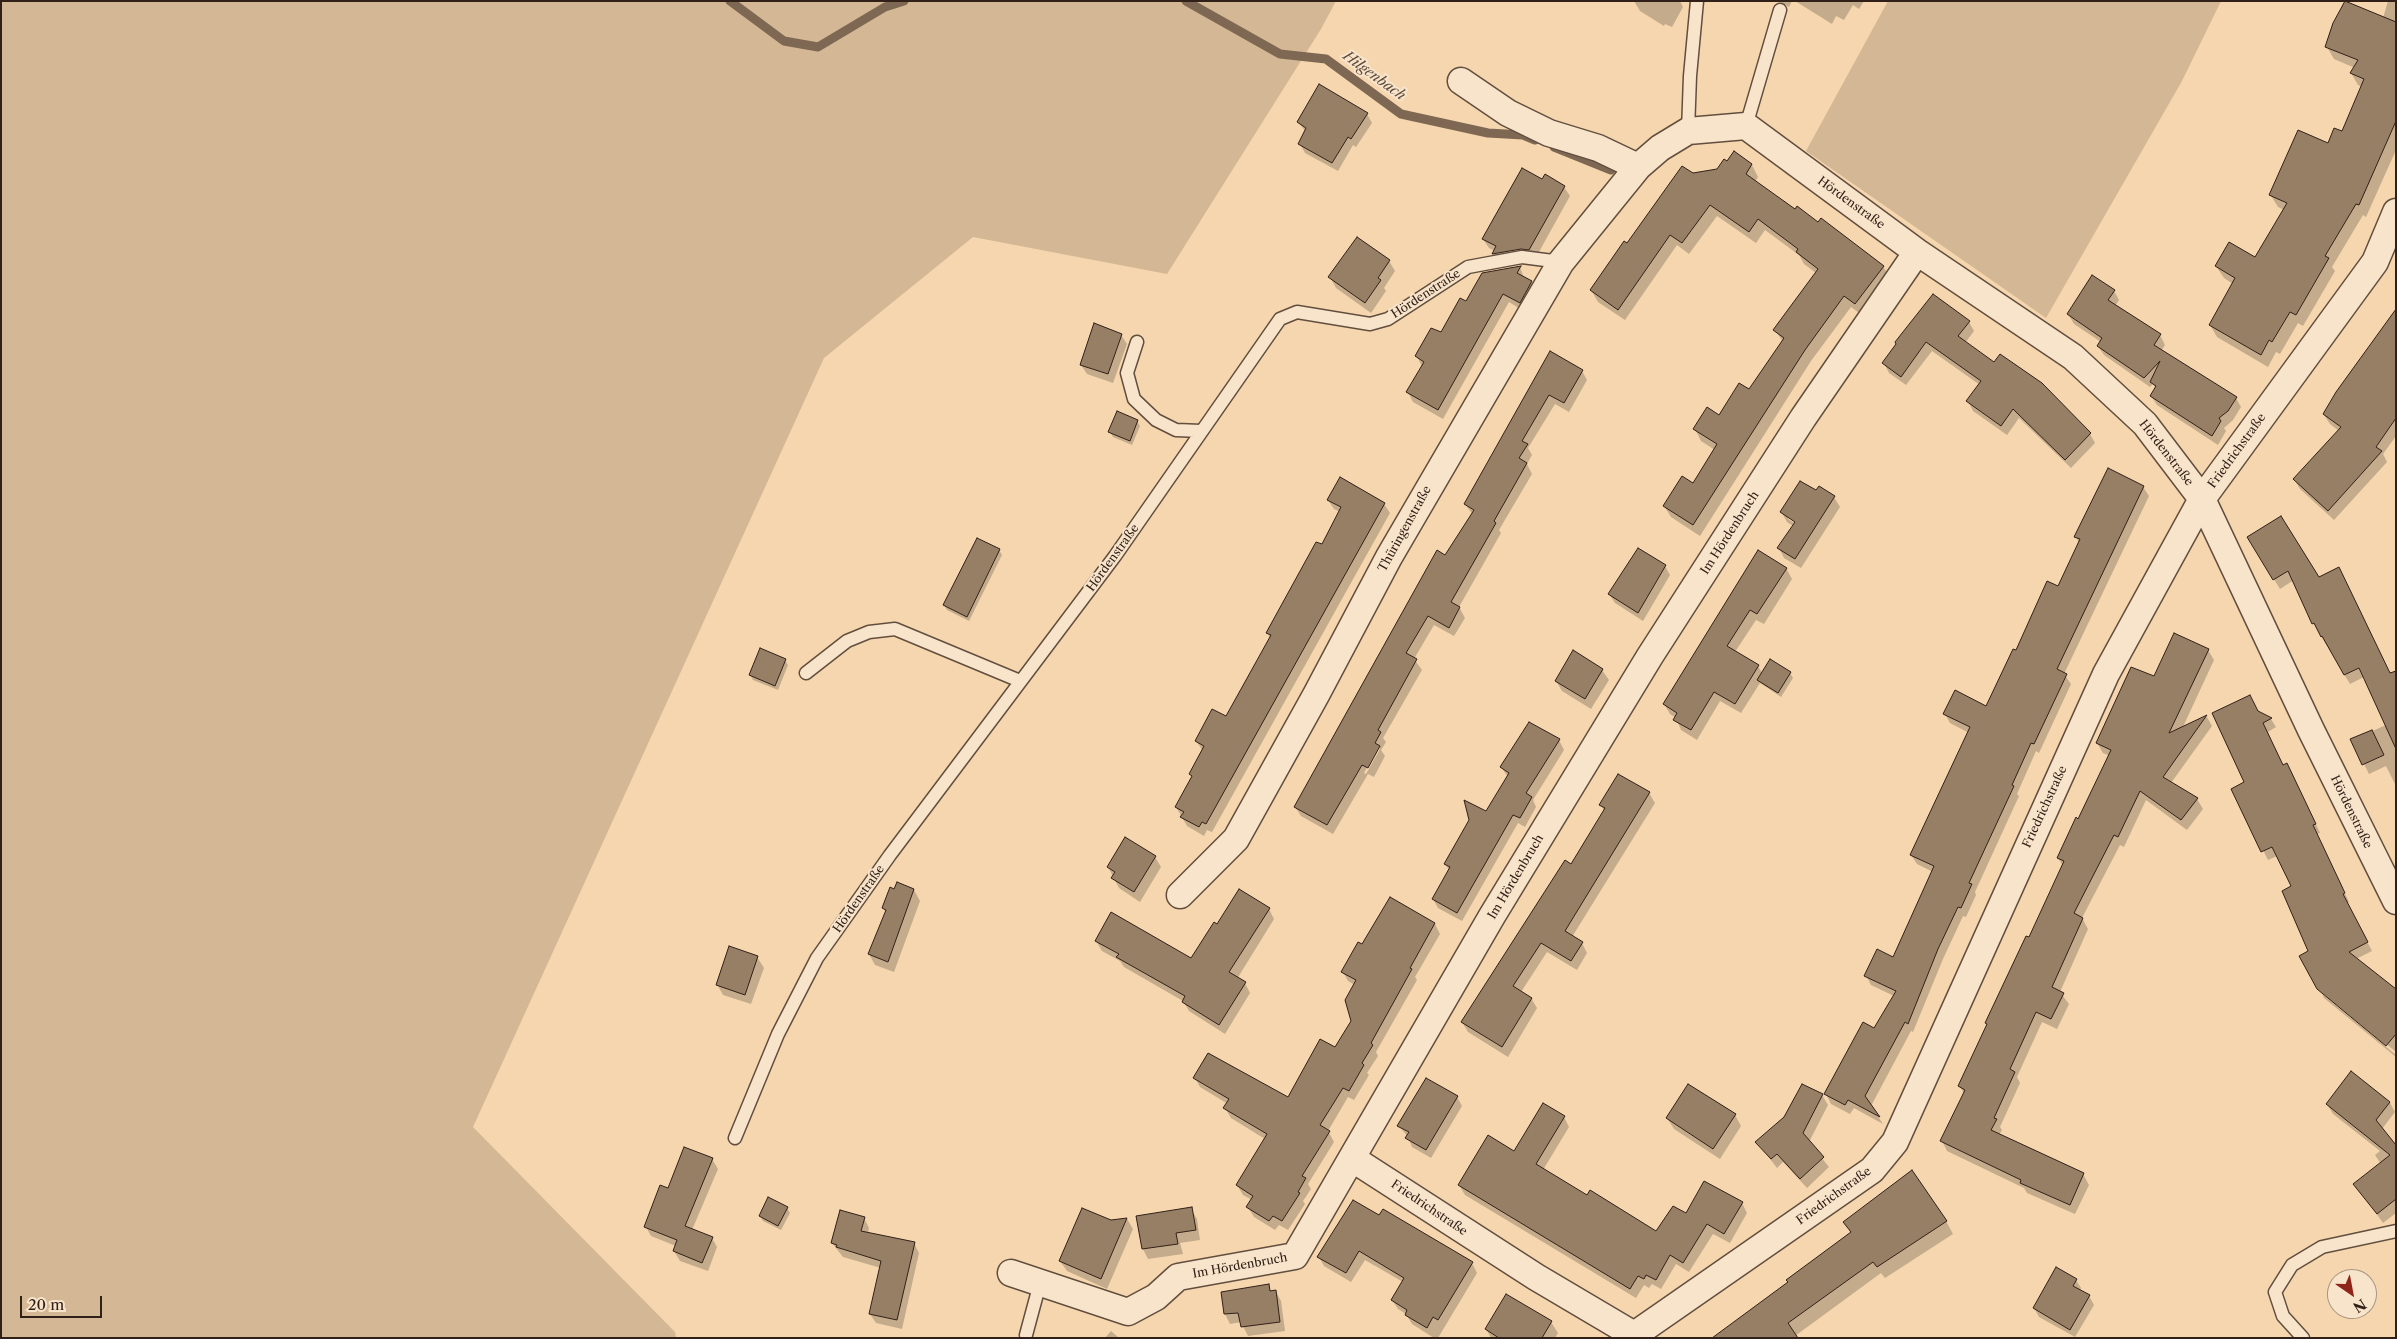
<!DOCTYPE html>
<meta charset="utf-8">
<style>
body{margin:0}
#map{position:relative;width:2397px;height:1339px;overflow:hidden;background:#f5d6ae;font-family:"Libre Caslon Text",serif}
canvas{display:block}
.frame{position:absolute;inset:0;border:2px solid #312018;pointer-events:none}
.north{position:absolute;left:2327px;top:1269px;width:50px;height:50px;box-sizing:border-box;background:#f8e4ca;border:1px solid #a89683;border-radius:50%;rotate:147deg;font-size:14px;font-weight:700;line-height:20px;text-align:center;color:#312018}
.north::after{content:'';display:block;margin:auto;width:18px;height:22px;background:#8f2418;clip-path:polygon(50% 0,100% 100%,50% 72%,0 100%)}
.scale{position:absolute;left:20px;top:1296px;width:82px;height:22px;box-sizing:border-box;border:2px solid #312018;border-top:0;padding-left:6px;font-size:15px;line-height:18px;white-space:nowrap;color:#312018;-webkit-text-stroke:4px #f8e4ca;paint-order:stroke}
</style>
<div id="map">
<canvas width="2397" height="1339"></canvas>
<div class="frame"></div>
<div class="north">N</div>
<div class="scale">20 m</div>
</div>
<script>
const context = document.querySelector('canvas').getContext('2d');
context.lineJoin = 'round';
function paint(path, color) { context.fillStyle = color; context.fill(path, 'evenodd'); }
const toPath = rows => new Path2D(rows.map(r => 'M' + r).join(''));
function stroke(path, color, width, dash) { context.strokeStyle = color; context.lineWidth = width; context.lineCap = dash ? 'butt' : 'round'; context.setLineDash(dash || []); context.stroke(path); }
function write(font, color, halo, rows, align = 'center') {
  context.font = font + ' "Libre Caslon Text",serif'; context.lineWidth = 4; context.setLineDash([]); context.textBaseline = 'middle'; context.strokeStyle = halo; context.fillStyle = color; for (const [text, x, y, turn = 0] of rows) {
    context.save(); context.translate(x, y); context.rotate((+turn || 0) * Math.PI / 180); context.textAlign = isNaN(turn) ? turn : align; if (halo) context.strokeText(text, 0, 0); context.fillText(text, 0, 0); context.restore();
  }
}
paint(toPath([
 [1,1,1336,1,1321,29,1167,274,973,237,824,358,473,1127,675,1332,676,1338,1,1338],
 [1888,1,2221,1,2182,81,2046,318,1806,151]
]), '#d4b794');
paint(toPath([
 [1634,1,1680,1,1683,7,1672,27,1665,24,1664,26,1640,11],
 [1779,1,1792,1,1789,7],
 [1795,1,1864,1,1859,9,1853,5,1844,20,1836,16,1832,24],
 [2388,1,2396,1,2396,150,2366,217,2363,215,2332,267,2335,271,2303,326,2298,323,2280,354,2276,352,2268,367,2217,337,2210,325,2233,284,2224,278,2216,266,2255,258,2284,210,2278,207,2270,194,2342,133,2362,87,2358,85,2351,73,2355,68,2334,59,2327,47,2383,18],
 [1367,114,1372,123,1356,147,1353,145,1338,171,1305,153,1300,144,1306,132,1298,122],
 [1734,153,1752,165,1758,177,1755,182,1795,211,1883,266,1890,278,1862,315,1851,307,1811,361,1700,536,1671,517,1664,506,1693,485,1715,450,1701,441,1695,429,1719,416,1749,391,1783,342,1775,330,1816,273,1804,264,1799,255,1765,230,1756,243,1717,216,1689,254,1677,245,1625,320,1598,302,1591,290,1627,244,1692,175,1717,171],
 [1542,181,1564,187,1570,196,1535,259,1499,263,1493,254,1495,251,1489,248,1483,239],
 [1389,261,1395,271,1384,288,1386,291,1371,313,1336,288,1330,277],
 [1520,267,1524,278,1531,282,1537,292,1525,312,1509,302,1443,419,1413,402,1408,392,1422,367,1417,356,1441,334,1466,303],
 [2114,291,2119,300,2115,306,2160,335,2165,345,2161,351,2236,398,2241,407,2233,420,2224,428,2226,431,2218,445,2157,405,2151,396,2156,389,2153,384,2150,387,2104,355,2098,346,2101,342,2074,324,2068,314],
 [2396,310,2396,436,2383,454,2387,462,2334,520,2300,489,2294,479,2339,431,2330,424,2324,415],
 [1969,322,1974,331,1965,343,2090,434,2095,443,2071,468,2019,418,2007,435,1973,411,1968,401,1980,385,1932,351,1906,385,1889,373,1884,363,1897,345],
 [1121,335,1127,344,1113,383,1087,374,1081,365],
 [1551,353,1582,371,1587,380,1569,412,1555,404,1528,448,1532,455,1527,464,1532,474,1499,530,1501,533,1459,607,1465,618,1454,636,1434,625,1414,659,1422,670,1383,738,1386,742,1381,750,1385,756,1374,777,1368,774,1333,834,1301,816,1295,807,1473,515,1465,504],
 [1378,747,1380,749,1366,774,1364,773],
 [1137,421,1140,426,1132,445,1113,437,1110,432],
 [1340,479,1384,504,1390,513,1212,832,1207,830,1204,836,1187,826,1176,807,1193,777,1190,774,1203,751,1196,741,1226,718,1271,639,1267,633,1322,546,1340,512,1334,509,1328,500],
 [2143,487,2149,496,2064,674,2071,684,2039,753,2036,751,2017,794,2019,796,1975,892,1976,895,1966,917,1963,916,1943,959,1913,1032,1911,1031,1871,1106,1883,1124,1854,1108,1850,1114,1831,1104,1826,1094,1874,1030,1894,996,1871,985,1866,975,1894,959,1933,872,1917,864,1911,855,1969,733,1950,723,1945,714,1987,708,2017,651,2059,588,2079,543,2076,537],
 [1816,492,1834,497,1840,507,1801,568,1784,558,1779,548,1793,526,1787,522,1782,513],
 [1788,516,1801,524,1799,526,1788,519],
 [2249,538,2318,578,2339,569,2390,675,2396,672,2396,786,2386,766,2369,774,2352,740,2386,725,2364,677,2350,684,2313,623,2294,580,2280,589],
 [999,550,1002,555,969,621,947,610,944,605],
 [1665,566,1670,575,1643,621,1615,603,1609,594],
 [1786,568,1792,579,1764,624,1756,620,1735,652,1758,666,1762,673,1790,673,1793,678,1781,697,1760,683,1741,713,1720,701,1697,740,1681,730,1676,718,1670,714,1664,704],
 [2208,650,2214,660,2182,729,2207,717,2212,726,2171,783,2197,799,2203,809,2187,830,2146,800,2124,847,2120,845,2082,918,2088,929,2060,992,2069,1004,2057,1029,2042,1022,2017,1077,2020,1083,2000,1127,2002,1130,1999,1135,2083,1174,2089,1185,2075,1214,2027,1193,2024,1188,1947,1151,1942,1141,1964,1094,1960,1086,1988,1026,1986,1023,2030,939,2063,866,2058,858,2079,821,2110,756,2103,753,2097,743,2154,678],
 [785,660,788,665,778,690,753,680,750,675],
 [1602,670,1609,680,1591,709,1562,691,1556,681],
 [2258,713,2271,719,2276,727,2268,732,2283,766,2287,765,2292,773,2320,833,2317,834,2349,902,2347,903,2372,951,2356,959,2396,990,2396,1052,2318,988,2292,887,2277,856,2268,860,2232,789,2246,783],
 [1559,740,1564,750,1533,800,1536,807,1525,827,1518,823,1462,921,1438,908,1433,899,1449,870,1445,864,1486,813,1508,777,1501,767],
 [1649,793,1655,803,1572,937,1582,943,1587,953,1577,970,1547,952,1521,992,1531,998,1537,1008,1508,1057,1468,1032,1462,1022,1571,866,1604,811,1601,805],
 [1155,857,1161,867,1140,902,1119,888,1108,867],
 [895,890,914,890,920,901,894,972,875,965,869,954,886,913,883,908],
 [1390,898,1435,924,1440,934,1415,977,1417,980,1376,1052,1378,1056,1367,1073,1369,1075,1354,1100,1348,1097,1328,1131,1334,1142,1308,1184,1311,1189,1303,1201,1305,1204,1288,1230,1279,1225,1275,1230,1254,1217,1248,1207,1252,1200,1243,1195,1237,1185,1265,1139,1231,1118,1225,1108,1228,1104,1200,1087,1195,1078,1288,1099,1335,1049,1352,1021,1355,985,1348,981,1343,972,1362,946],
 [1269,909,1274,919,1237,979,1245,983,1250,993,1225,1034,1189,1011,1183,1001,1124,967,1120,961,1102,951,1096,941,1192,960,1217,926],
 [757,957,764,968,751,1004,723,995,717,984],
 [2322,994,2396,1055,2396,1057,2324,998],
 [2351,1073,2390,1103,2395,1112,2382,1129,2396,1147,2396,1213,2383,1223,2355,1184,2381,1164,2375,1155,2380,1151,2333,1114,2327,1104],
 [1426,1080,1457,1097,1462,1106,1431,1158,1412,1147,1408,1137,1399,1126],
 [1822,1095,1828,1105,1809,1142,1829,1167,1807,1188,1783,1162,1777,1168,1757,1142],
 [1735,1115,1741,1126,1720,1159,1674,1129,1667,1118],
 [1564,1117,1569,1127,1543,1170,1588,1197,1656,1233,1687,1214,1742,1203,1747,1213,1730,1243,1713,1234,1689,1272,1676,1264,1661,1289,1652,1284,1649,1288,1644,1285,1636,1298,1465,1195,1459,1185,1515,1153],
 [712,1159,718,1169,692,1230,712,1238,717,1247,708,1271,680,1261,674,1251,676,1246,651,1236,646,1227,668,1189],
 [787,1208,790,1213,781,1230,763,1221,760,1216],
 [1191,1209,1197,1219,1200,1240,1180,1243,1183,1254,1148,1259,1143,1249,1138,1217],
 [1379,1217,1472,1263,1477,1273,1438,1338,1434,1338,1412,1324,1406,1314,1398,1309,1392,1300,1403,1282,1365,1260,1351,1282,1324,1266,1319,1257],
 [864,1218,869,1228,868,1233,914,1243,919,1253,902,1329,876,1323,870,1314,881,1268,843,1257,832,1243],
 [1127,1219,1133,1229,1107,1289,1067,1271,1060,1261,1111,1221],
 [1946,1221,1953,1234,1885,1278,1881,1273,1795,1336,1726,1338,1851,1234,1845,1222],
 [2076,1280,2081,1288,2080,1291,2089,1296,2094,1305,2075,1337,2039,1317,2034,1308],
 [1268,1286,1272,1292,1276,1292,1281,1301,1285,1331,1248,1336,1241,1322,1230,1324,1225,1314,1223,1293],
 [1506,1295,1551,1322,1558,1333,1555,1338,1491,1338,1486,1329],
 [1111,1331,1119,1338,1105,1338]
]), '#0003');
stroke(toPath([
 [730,1,784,41,818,47,885,7,904,1],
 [1186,1,1280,54,1326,59,1401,114,1488,133,1523,135,1535,140],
 [1554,147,1611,170]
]), '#7e6853', 9);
const building = toPath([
 [2345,1,2396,22,2396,121,2359,205,2356,204,2325,256,2329,258,2296,315,2290,312,2272,342,2269,340,2261,355,2209,325,2235,278,2215,266,2229,242,2255,257,2287,203,2269,195,2298,130,2328,143,2334,128,2342,131,2364,79,2350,73,2358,60,2325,47,2333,23,2345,1],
 [1319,84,1368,113,1351,139,1348,137,1332,163,1298,144,1306,128,1297,122,1319,84],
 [1734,151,1752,164,1746,174,1795,209,1797,206,1818,222,1821,218,1884,266,1855,304,1844,296,1805,350,1693,525,1663,506,1682,476,1693,483,1717,444,1693,429,1707,407,1719,415,1739,383,1749,389,1784,338,1773,330,1818,269,1796,252,1798,249,1758,219,1749,232,1710,205,1682,243,1670,235,1618,310,1590,290,1624,241,1627,243,1682,166,1693,173,1717,169,1724,159,1727,161,1734,151],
 [1522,168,1542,179,1545,174,1565,186,1529,250,1521,249,1492,254,1496,246,1482,239,1522,168],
 [1357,237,1390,260,1378,278,1381,280,1365,303,1328,277,1357,237],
 [1521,266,1517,273,1532,281,1520,303,1503,294,1438,410,1406,392,1424,362,1415,356,1431,328,1441,332,1460,298,1466,301,1482,273,1521,266],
 [2092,275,2115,290,2108,300,2161,334,2154,345,2237,397,2228,411,2219,418,2221,421,2212,436,2150,396,2156,386,2150,382,2160,361,2144,378,2097,346,2102,338,2067,314,2092,275],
 [1933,294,1970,321,1958,336,1994,362,2000,354,2042,383,2091,433,2065,460,2013,409,2001,426,1966,401,1981,381,1926,342,1901,377,1882,363,1896,344,1895,342,1933,294],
 [2396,309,2396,418,2376,447,2382,451,2328,511,2293,479,2341,427,2323,414,2336,392,2396,309],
 [1094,323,1122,334,1108,374,1080,365,1094,323],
 [1550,351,1583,370,1564,403,1549,395,1522,441,1528,444,1519,458,1527,463,1494,521,1496,523,1451,602,1460,607,1449,628,1428,616,1406,653,1417,659,1378,730,1381,732,1375,743,1380,746,1368,768,1362,765,1327,825,1294,807,1437,550,1445,555,1474,510,1464,504,1550,351],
 [1117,411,1138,420,1130,441,1108,432,1117,411],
 [2108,468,2144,486,2057,669,2067,674,2034,744,2031,743,2012,785,2014,786,1969,883,1972,884,1961,908,1958,907,1938,949,1908,1024,1905,1022,1865,1096,1880,1117,1848,1100,1845,1105,1824,1094,1863,1022,1874,1028,1896,991,1864,976,1877,949,1893,957,1934,866,1910,855,1970,727,1943,714,1955,690,1986,706,2013,649,2016,650,2047,581,2058,586,2080,539,2074,537,2108,468],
 [1340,477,1385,503,1206,824,1202,822,1199,827,1180,817,1184,812,1175,807,1192,776,1189,774,1204,746,1195,741,1212,709,1226,716,1271,635,1266,633,1316,542,1322,544,1341,507,1327,500,1340,477],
 [1800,481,1816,490,1819,486,1835,496,1795,559,1777,548,1795,522,1780,512,1800,481],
 [2281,516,2319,577,2339,567,2390,673,2396,671,2396,749,2359,668,2344,675,2322,636,2321,637,2314,623,2312,624,2288,571,2273,580,2247,537,2281,516],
 [977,538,1000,549,967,617,943,605,977,538],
 [1638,548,1666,565,1638,613,1608,594,1638,548],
 [1758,550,1787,568,1757,614,1750,610,1727,646,1759,665,1735,704,1714,692,1691,730,1673,720,1677,713,1663,704,1758,550],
 [2174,633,2209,649,2169,733,2207,715,2163,777,2198,798,2181,820,2140,791,2118,837,2114,835,2074,913,2083,918,2052,987,2064,993,2051,1019,2036,1012,2010,1069,2015,1072,1994,1118,1997,1119,1991,1130,2084,1173,2070,1205,2020,1183,2021,1180,1940,1141,1965,1090,1958,1086,1987,1024,1985,1023,2026,936,2029,937,2064,861,2057,858,2076,817,2078,819,2111,750,2096,743,2131,667,2154,676,2174,633],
 [760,648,786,659,775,686,749,675,760,648],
 [1573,650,1603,669,1585,699,1555,681,1573,650],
 [1770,659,1791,672,1778,693,1757,680,1770,659],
 [2250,695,2258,711,2272,718,2263,723,2283,765,2287,763,2316,824,2313,825,2345,893,2343,894,2368,942,2349,952,2396,989,2396,1034,2386,1046,2317,989,2299,956,2308,951,2282,891,2291,886,2272,847,2261,852,2231,789,2244,782,2212,713,2250,695],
 [1529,722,1560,739,1526,793,1532,797,1520,818,1513,815,1457,913,1432,899,1450,867,1444,864,1469,820,1464,800,1486,811,1509,773,1500,767,1529,722],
 [2372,730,2384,755,2362,765,2350,739,2372,730],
 [1618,774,1650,792,1565,931,1583,942,1571,961,1541,943,1513,986,1532,998,1502,1047,1461,1022,1565,860,1571,864,1605,808,1599,805,1618,774],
 [1125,837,1156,856,1134,892,1111,878,1115,872,1107,867,1125,837],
 [897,882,914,889,888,962,868,954,886,910,882,908,890,887,894,889,897,882],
 [1239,889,1270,908,1229,972,1246,982,1219,1025,1182,1002,1185,996,1116,957,1119,954,1095,941,1111,912,1191,958,1214,922,1217,924,1239,889],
 [1390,897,1435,923,1410,968,1412,969,1371,1043,1373,1045,1362,1063,1364,1065,1349,1091,1343,1088,1320,1125,1330,1131,1302,1176,1306,1178,1298,1192,1300,1193,1282,1221,1273,1216,1269,1221,1246,1207,1253,1196,1236,1185,1267,1134,1223,1108,1229,1099,1193,1078,1208,1053,1288,1097,1320,1039,1335,1047,1351,1021,1345,1000,1356,980,1341,972,1358,942,1362,944,1390,897],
 [729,946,758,956,745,995,716,985,729,946],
 [2351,1071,2390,1102,2376,1120,2396,1145,2396,1199,2377,1214,2353,1184,2390,1155,2326,1104,2351,1071],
 [1426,1078,1458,1096,1426,1150,1405,1138,1409,1132,1397,1126,1426,1078],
 [1688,1084,1736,1114,1713,1149,1666,1118,1688,1084],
 [1802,1084,1823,1094,1803,1133,1824,1157,1800,1179,1777,1154,1771,1159,1755,1142,1784,1117,1802,1084],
 [1543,1103,1565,1116,1536,1164,1587,1195,1590,1190,1656,1231,1673,1206,1686,1213,1704,1181,1743,1202,1724,1234,1707,1224,1683,1263,1670,1255,1656,1280,1646,1275,1644,1279,1638,1276,1630,1289,1458,1185,1488,1135,1514,1151,1543,1103],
 [684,1147,713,1158,685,1226,713,1237,702,1263,673,1251,677,1240,644,1227,660,1185,668,1188,684,1147],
 [1912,1170,1947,1221,1877,1267,1873,1262,1788,1323,1798,1338,1712,1338,1788,1282,1786,1280,1851,1232,1843,1222,1912,1170],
 [768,1197,788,1207,778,1226,759,1216,768,1197],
 [1353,1200,1379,1215,1383,1209,1473,1262,1438,1320,1433,1317,1427,1328,1405,1315,1407,1310,1391,1300,1404,1278,1359,1251,1346,1273,1317,1257,1353,1200],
 [1192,1207,1196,1230,1176,1233,1178,1244,1142,1249,1136,1216,1192,1207],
 [1082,1208,1111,1220,1127,1218,1101,1279,1059,1261,1082,1208],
 [840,1210,865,1217,861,1231,915,1242,897,1320,869,1314,881,1261,836,1247,837,1245,831,1243,840,1210],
 [2056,1267,2077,1279,2073,1286,2090,1295,2070,1330,2033,1308,2056,1267],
 [1269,1284,1270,1291,1276,1290,1280,1322,1241,1327,1238,1313,1224,1314,1221,1292,1269,1284],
 [1506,1294,1552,1321,1542,1338,1499,1338,1485,1329,1506,1294]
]);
paint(building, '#977f66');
stroke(building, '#312018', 1);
const service = toPath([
 [1746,126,1780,10],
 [1688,131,1690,76,1697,1],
 [1137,342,1127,373,1134,399,1156,420,1176,430,1201,431],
 [806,673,847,641,869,632,895,629,1020,681],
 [735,1138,778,1034,817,958,890,855,1115,556,1280,319,1297,312,1370,324,1388,319,1468,267,1522,257,1561,262],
 [1026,1335,1040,1283],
 [2303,1338,2283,1316,2275,1292,2292,1265,2322,1247,2396,1231]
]);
const minor = toPath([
 [1461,81,1508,113,1549,133,1598,148,1638,167],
 [1180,895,1236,839,1316,695,1389,557,1561,262,1638,167,1660,148,1688,131,1746,126,1917,252,2073,357,2145,424,2202,499,2311,730,2396,901],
 [1353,1159,1536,1277,1634,1335],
 [1011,1273,1128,1312,1156,1297,1178,1277,1295,1256,1492,916,1650,656,1803,418,1917,252],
 [1630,1338,1872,1170,1895,1142,2106,674,2202,499,2375,262,2396,212]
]);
stroke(service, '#624e3e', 15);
stroke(minor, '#624e3e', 29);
stroke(service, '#f8e4ca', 12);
stroke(minor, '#f8e4ca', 26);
write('12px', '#312018', '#f8e4ca', [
 ["Hördenstraße",1851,203,36],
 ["Hördenstraße",1426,294,-33],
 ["Friedrichstraße",2237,451,-54],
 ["Hördenstraße",2166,453,52],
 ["Thüringenstraße",1405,529,-61],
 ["Im Hördenbruch",1730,533,-57],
 ["Hördenstraße",1113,558,-54],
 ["Friedrichstraße",2045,807,-65],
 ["Hördenstraße",2351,812,64],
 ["Im Hördenbruch",1516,877,-59],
 ["Hördenstraße",859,899,-55],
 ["Friedrichstraße",1834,1196,-36],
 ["Friedrichstraße",1429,1208,34],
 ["Im Hördenbruch",1240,1266,-10]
]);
write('italic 14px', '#5e4a3b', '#f8e4ca', [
 ["Hilgenbach",1374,76,36]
]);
</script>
